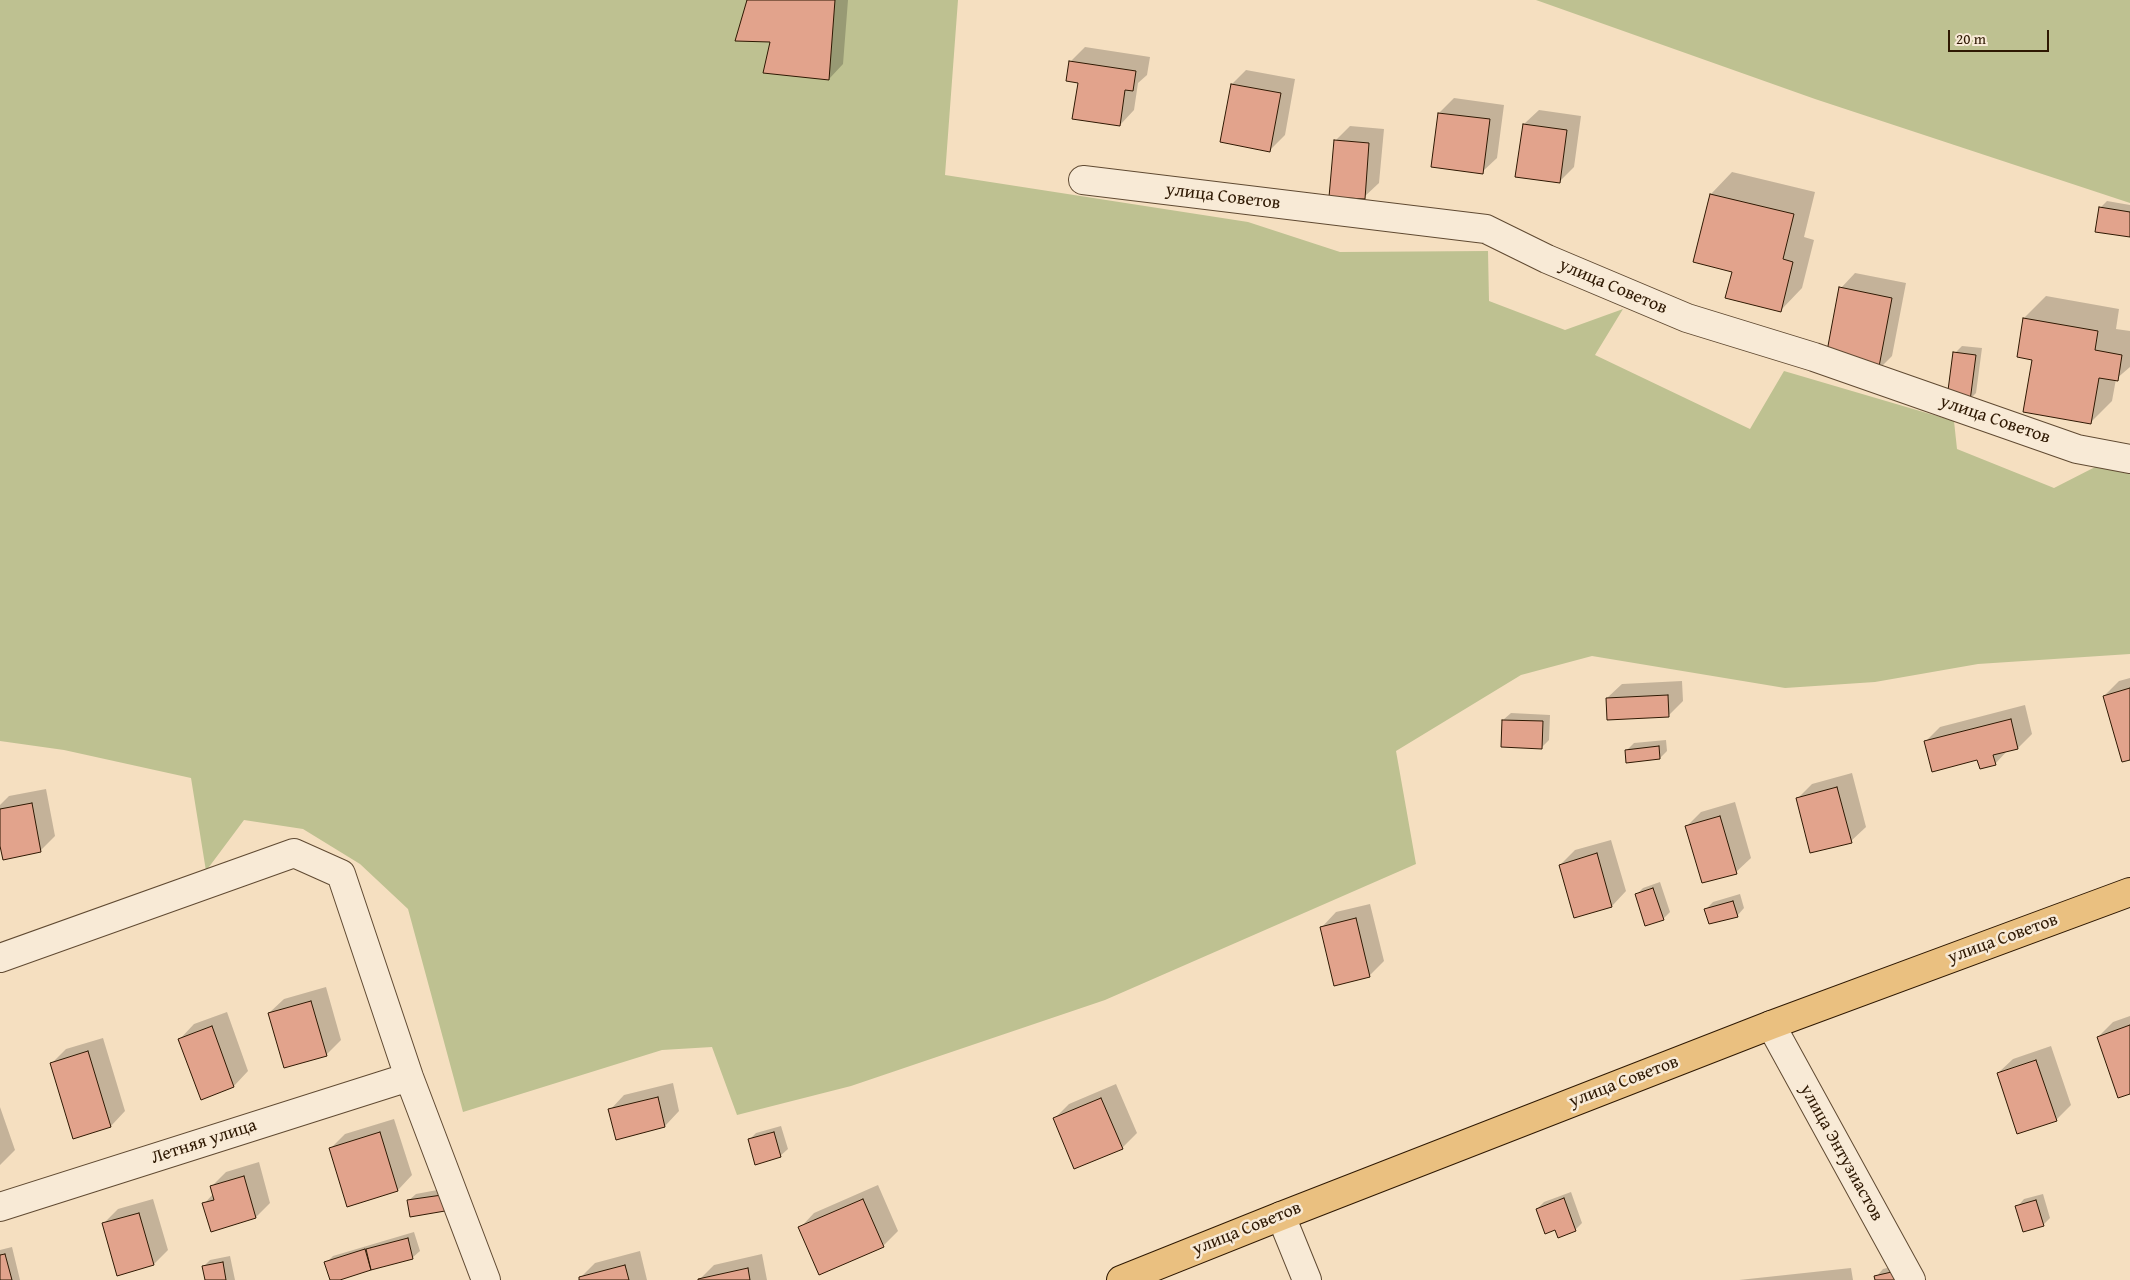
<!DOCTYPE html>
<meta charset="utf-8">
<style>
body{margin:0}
#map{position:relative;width:2130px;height:1280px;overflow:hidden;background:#f5dfc0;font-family:"Gentium Book Plus",serif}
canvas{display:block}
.scale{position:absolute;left:1948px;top:30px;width:101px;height:22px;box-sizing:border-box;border:2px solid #2e1802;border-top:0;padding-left:6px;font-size:15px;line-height:18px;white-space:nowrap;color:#2e1802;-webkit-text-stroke:4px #f8ead6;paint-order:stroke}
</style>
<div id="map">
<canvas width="2130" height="1280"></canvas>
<div class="scale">20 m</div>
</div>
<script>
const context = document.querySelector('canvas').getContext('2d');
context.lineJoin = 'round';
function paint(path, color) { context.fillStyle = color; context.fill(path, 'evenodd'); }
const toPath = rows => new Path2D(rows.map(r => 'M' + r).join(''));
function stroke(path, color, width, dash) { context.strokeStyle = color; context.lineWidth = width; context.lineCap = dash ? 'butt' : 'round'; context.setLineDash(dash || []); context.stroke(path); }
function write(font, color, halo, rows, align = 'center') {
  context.font = font + ' "Gentium Book Plus",serif'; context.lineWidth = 5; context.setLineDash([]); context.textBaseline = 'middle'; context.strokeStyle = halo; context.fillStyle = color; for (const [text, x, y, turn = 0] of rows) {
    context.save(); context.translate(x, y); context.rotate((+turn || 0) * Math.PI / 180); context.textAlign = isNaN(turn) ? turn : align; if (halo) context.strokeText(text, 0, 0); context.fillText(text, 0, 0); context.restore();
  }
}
paint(toPath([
 [0,0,958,0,945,175,1248,222,1340,252,1488,251,1489,301,1565,330,1623,309,1595,355,1750,429,1784,371,1954,421,1957,449,2054,488,2101,464,2130,471,2130,654,1978,664,1875,682,1785,688,1592,656,1521,675,1396,751,1416,864,1105,1000,851,1086,737,1115,712,1047,662,1050,463,1112,408,909,360,864,303,829,244,820,206,871,191,778,64,750,0,741],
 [1536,0,2130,0,2130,203,1815,99]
]), '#bec191');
paint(toPath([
 [748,0,848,0,843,64,829,79,771,41],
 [1085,47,1150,57,1147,75,1138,83,1134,110,1120,125,1079,82,1070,62],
 [1246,70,1295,79,1285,135,1270,150,1232,84],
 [1454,98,1504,105,1497,158,1482,172,1439,113],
 [1539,110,1581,116,1574,167,1559,182,1524,124],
 [1350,126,1384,129,1379,183,1364,197,1335,141],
 [1732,172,1815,192,1804,237,1814,240,1802,288,1781,310,1733,271,1711,194],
 [2107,201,2130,205,2130,236,2100,208],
 [1855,273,1906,283,1892,356,1878,370,1841,288],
 [2046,296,2119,309,2116,329,2130,331,2130,367,2116,379,2112,401,2090,423,2034,359,2024,318],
 [1962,346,1982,348,1976,393,1969,400,1955,353],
 [2130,678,2130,758,2104,696,2119,681],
 [1682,681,1683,701,1668,716,1607,698,1622,684],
 [2025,705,2032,734,2018,748,2008,750,1995,764,1925,742,1940,727],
 [1511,713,1550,715,1549,740,1542,747,1503,720],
 [1666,740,1667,751,1660,758,1627,750,1634,743],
 [1852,773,1866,827,1851,841,1797,799,1812,784],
 [46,789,55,836,40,851,0,840,0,805,9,796],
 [1735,802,1751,858,1736,872,1686,827,1701,812],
 [1611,840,1626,891,1612,906,1575,916,1560,865,1575,850],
 [1660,882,1670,912,1663,919,1636,895,1643,888],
 [1740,894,1744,908,1737,916,1706,909,1713,902],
 [1370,904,1384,961,1369,976,1322,927,1336,912],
 [326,987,341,1040,326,1055,269,1013,284,999],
 [227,1012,248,1071,234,1086,202,1098,180,1039,194,1024],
 [2130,1016,2130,1093,2098,1037,2113,1022],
 [103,1038,125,1111,111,1126,51,1064,66,1049],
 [2051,1046,2071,1105,2056,1120,1998,1073,2013,1059],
 [673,1083,679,1111,665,1126,617,1138,610,1110,624,1095],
 [1116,1084,1137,1133,1122,1148,1054,1119,1069,1104],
 [0,1107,15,1150,0,1165],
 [394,1119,412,1175,398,1190,330,1149,345,1134],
 [781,1126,788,1149,780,1156,749,1140,756,1133],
 [259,1162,270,1203,256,1217,204,1204,213,1194,211,1187,226,1172],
 [878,1185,898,1231,883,1246,820,1274,800,1228,814,1213],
 [448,1188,451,1203,408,1201,416,1194],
 [1571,1192,1582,1223,1575,1230,1556,1229,1537,1209,1544,1202],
 [2043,1194,2050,1218,2043,1225,2017,1207,2024,1199],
 [153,1199,168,1250,154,1264,103,1224,118,1209],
 [414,1232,420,1251,412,1258,331,1280,326,1263,333,1256],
 [12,1247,20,1280,0,1280,0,1250],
 [640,1251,647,1280,581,1280,580,1278,595,1263],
 [762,1254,767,1280,699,1280,714,1265],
 [230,1256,235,1280,206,1280,203,1267,210,1260],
 [1903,1264,1907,1280,1876,1280,1876,1277,1883,1269],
 [1851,1268,1853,1280,1739,1280]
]), '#0003');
const building = toPath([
 [747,0,835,0,829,80,763,73,770,42,735,41,747,0],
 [1069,61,1136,71,1133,91,1125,90,1120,126,1072,119,1078,83,1066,81,1069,61],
 [1231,84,1281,93,1270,152,1220,142,1231,84],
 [1438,113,1490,119,1483,174,1431,167,1438,113],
 [1523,124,1567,130,1560,183,1515,177,1523,124],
 [1334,140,1369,143,1365,199,1329,197,1334,140],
 [1710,194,1794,214,1783,259,1793,262,1781,312,1725,298,1732,272,1693,262,1710,194],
 [2099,207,2130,212,2130,237,2095,232,2099,207],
 [1839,287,1892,298,1878,372,1825,362,1839,287],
 [2023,318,2098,331,2095,350,2122,355,2118,381,2099,378,2091,424,2023,412,2032,360,2017,357,2023,318],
 [1953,352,1976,355,1970,401,1947,398,1953,352],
 [2130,688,2130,760,2122,762,2103,696,2130,688],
 [1668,695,1669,717,1607,720,1606,698,1668,695],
 [2011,719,2018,749,1993,755,1996,765,1980,769,1977,760,1932,772,1924,741,2011,719],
 [1502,720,1543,721,1542,749,1501,747,1502,720],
 [1659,746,1660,759,1626,763,1625,750,1659,746],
 [1837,787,1852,843,1810,853,1796,798,1837,787],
 [32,803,41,852,3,860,0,846,0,809,32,803],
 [1720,816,1737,874,1702,883,1685,826,1720,816],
 [1597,853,1612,907,1574,918,1559,865,1597,853],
 [1653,888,1664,920,1645,926,1635,894,1653,888],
 [1733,901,1738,917,1709,924,1704,909,1733,901],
 [1356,918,1370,977,1334,986,1320,927,1356,918],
 [311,1001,327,1056,284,1068,268,1013,311,1001],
 [2130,1025,2130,1094,2118,1098,2097,1037,2130,1025],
 [212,1026,234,1087,201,1100,178,1039,212,1026],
 [88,1051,111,1127,73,1139,50,1063,88,1051],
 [2036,1060,2057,1121,2017,1134,1997,1073,2036,1060],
 [658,1097,665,1127,616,1140,608,1109,658,1097],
 [1101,1098,1123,1149,1074,1169,1053,1118,1101,1098],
 [380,1132,398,1191,347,1207,329,1148,380,1132],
 [774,1132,781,1157,755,1165,748,1139,774,1132],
 [244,1176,256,1218,211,1232,202,1203,214,1200,210,1186,244,1176],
 [442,1195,445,1211,410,1217,407,1200,442,1195],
 [1564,1198,1576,1231,1558,1238,1555,1230,1545,1234,1536,1209,1564,1198],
 [863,1199,884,1247,819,1275,798,1227,863,1199],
 [2036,1200,2044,1226,2023,1232,2015,1206,2036,1200],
 [139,1213,154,1265,117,1276,102,1223,139,1213],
 [408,1238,413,1259,371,1270,366,1249,408,1238],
 [365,1249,371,1270,340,1280,330,1280,324,1262,365,1249],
 [5,1254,12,1280,0,1280,0,1255,5,1254],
 [223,1262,226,1280,205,1280,202,1266,223,1262],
 [625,1265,629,1280,579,1280,579,1277,625,1265],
 [748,1268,750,1280,698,1280,698,1279,748,1268],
 [1896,1271,1899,1280,1875,1280,1874,1276,1896,1271]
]);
paint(building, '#e2a38c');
stroke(building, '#2e1802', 1);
const minor = toPath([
 [1083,180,1486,229,1547,259,1687,318,1814,357,2077,449,2130,459],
 [0,958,294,853,341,874,409,1077,486,1280],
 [1771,1025,1911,1280],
 [0,1207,409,1077],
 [1281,1216,1307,1280]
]);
const major = toPath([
 [1121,1280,1281,1216,1771,1025,2130,892]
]);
stroke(minor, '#604a32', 30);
stroke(major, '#2e1802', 30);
stroke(minor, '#f8ead6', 28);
stroke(major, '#eac080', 28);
write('18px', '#2e1802', '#f8ead6', [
 ["улица Советов",1223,197,7],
 ["улица Советов",1613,287,23],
 ["улица Советов",1995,420,19],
 ["улица Советов",2003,939,-20],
 ["улица Советов",1624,1082,-21],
 ["Летняя улица",204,1142,-18],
 ["улица Энтузиастов",1841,1153,61],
 ["улица Советов",1247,1229,-22]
]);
</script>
